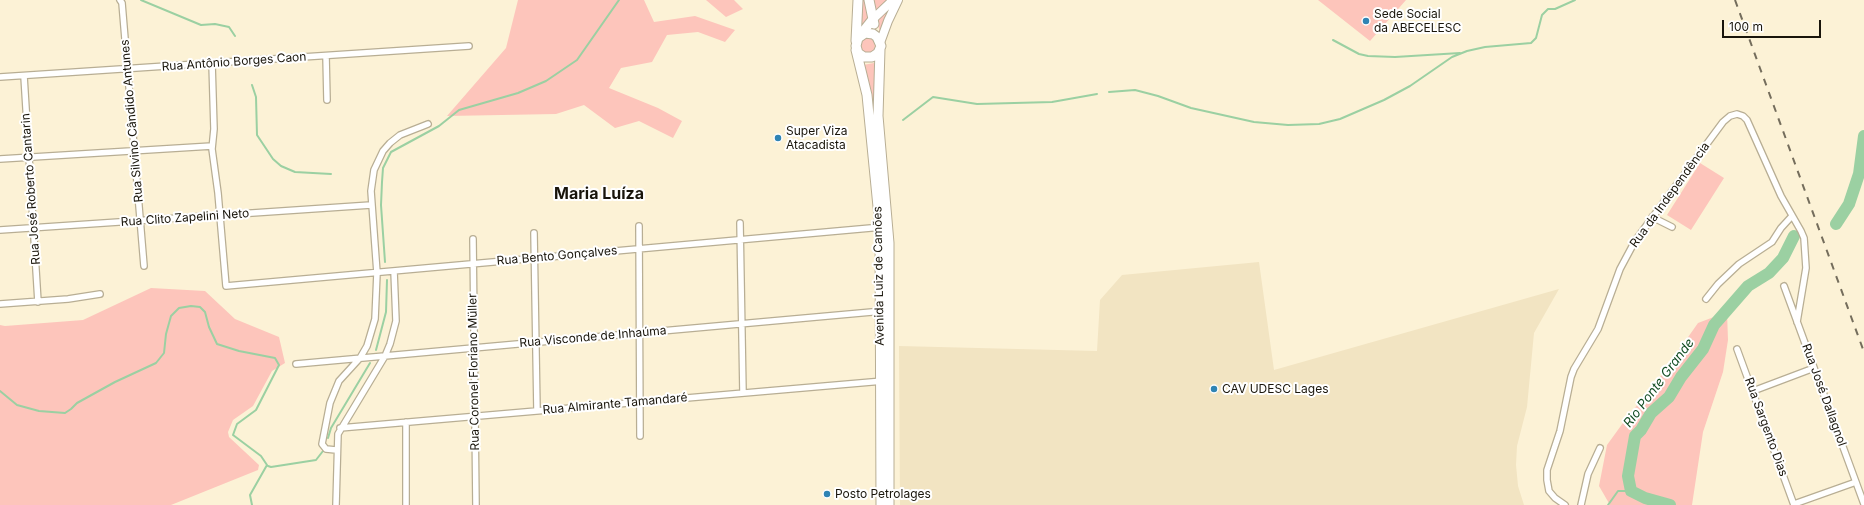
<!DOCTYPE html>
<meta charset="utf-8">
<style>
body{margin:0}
#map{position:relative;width:1864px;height:505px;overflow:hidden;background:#fcf2d6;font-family:Inter,sans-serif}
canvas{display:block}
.scale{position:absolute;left:1722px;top:20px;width:99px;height:18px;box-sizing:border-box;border:2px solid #19150b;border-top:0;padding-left:5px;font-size:12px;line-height:14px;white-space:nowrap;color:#19150b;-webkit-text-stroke:3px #fff;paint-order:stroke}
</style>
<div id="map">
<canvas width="1864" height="505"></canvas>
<div class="scale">100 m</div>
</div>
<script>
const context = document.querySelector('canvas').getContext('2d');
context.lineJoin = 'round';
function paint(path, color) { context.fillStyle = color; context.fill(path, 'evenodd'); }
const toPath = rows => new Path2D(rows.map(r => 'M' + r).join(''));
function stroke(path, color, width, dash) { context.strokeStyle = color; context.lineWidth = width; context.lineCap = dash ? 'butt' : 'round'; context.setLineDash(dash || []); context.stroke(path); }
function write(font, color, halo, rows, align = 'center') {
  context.font = font + ' Inter,sans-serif'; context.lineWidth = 4; context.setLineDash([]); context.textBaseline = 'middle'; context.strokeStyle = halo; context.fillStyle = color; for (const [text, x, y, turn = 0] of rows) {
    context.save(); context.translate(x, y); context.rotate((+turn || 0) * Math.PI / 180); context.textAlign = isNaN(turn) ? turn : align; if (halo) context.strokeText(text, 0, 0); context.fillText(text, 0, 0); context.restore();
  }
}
paint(toPath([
 [1259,262,1274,370,1559,289,1534,333,1527,407,1517,446,1516,465,1518,486,1524,505,900,505,899,346,1097,351,1100,300,1122,275]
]), '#f2e4c2');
paint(toPath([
 [518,0,644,0,654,22,695,16,735,30,725,42,698,32,667,35,652,62,621,68,609,88,658,108,682,121,673,138,639,121,615,128,584,105,556,114,447,116,506,48],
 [706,0,734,0,743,9,726,17],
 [860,0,867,0,871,17,860,31],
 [872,0,891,0,875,14],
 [1318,0,1406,0,1370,41],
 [890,7,880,33,877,20],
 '859 46a8 8 0 1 1 16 0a8 8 0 1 1-16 0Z',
 [874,63,875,114,884,220,873,111,868,81,863,65],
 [1700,163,1724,178,1691,230,1667,215],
 [151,288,205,291,235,319,279,337,285,363,272,371,253,406,233,420,228,432,229,437,259,465,258,470,171,505,0,505,0,325,5,326,83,320],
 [1727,312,1728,340,1723,372,1703,432,1692,505,1610,505,1599,486,1607,445,1628,416,1655,384,1698,323]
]), '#fdc5bb');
stroke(toPath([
 [141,0,201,25,215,24,229,27,235,36],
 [1333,40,1359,54,1368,56,1395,57,1460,53],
 [252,85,256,97,257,135,273,159,281,166,295,172,331,174],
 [1109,92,1135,90,1158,96,1191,108,1254,122,1288,125,1319,124,1340,119,1384,100,1410,86,1452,57,1467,51,1485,47,1531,43,1536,38,1542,15,1548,9,1555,9,1575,0],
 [903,120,933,97,977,104,1052,102,1097,94],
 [385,262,381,205,382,182,383,168,391,152,439,126,459,110,518,93,546,81,577,60,619,0],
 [376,350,386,312,387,280],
 [0,391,17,405,39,411,65,413,71,409,77,403,115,382,156,363,164,353,166,334,171,316,179,308,191,306,200,307,205,312,209,327,217,344,239,351,275,358,279,365,256,410,237,424,233,435,261,456,267,465,250,495,252,505],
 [328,438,331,428,370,363],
 [268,466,271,467,316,460,323,451],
 [1608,505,1618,491,1631,491]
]), '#9bd0a2', 2);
stroke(toPath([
 [1836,224,1849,204,1859,174,1864,136],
 [1670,505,1645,498,1631,491,1628,476,1635,436,1641,430,1651,413,1669,397,1681,377,1703,349,1714,325,1748,286,1769,273,1783,258,1794,236]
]), '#9bd0a2', 12);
const street = toPath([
 [120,0,122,3,144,266],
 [326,56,327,100],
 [212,63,214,129,212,149,218,193,226,286,882,227],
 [24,76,38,302],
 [0,77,469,46],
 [0,159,212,146],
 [1652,217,1672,227],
 [740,223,743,393],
 [639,226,640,436],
 [0,230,371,205],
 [534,233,537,411],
 [473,239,476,505],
 [1784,286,1864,504],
 [1706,299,1718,284,1739,264,1772,242,1781,228,1792,216],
 [0,304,68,299,100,294],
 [1737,349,1794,505],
 [296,364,883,311],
 [1753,391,1814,368],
 [340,428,883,381],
 [336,450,326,449,322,444,330,403,339,381,360,358,367,346,375,319,377,273,371,191,374,170,383,151,390,143,400,135,428,124],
 [1794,504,1856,482],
 [336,505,338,434,385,356,390,344,396,321,394,271],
 [406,505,406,422],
 [1565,505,1555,498,1549,491,1547,480,1547,470,1560,431,1571,377,1574,369,1598,329,1620,269,1635,241,1723,122,1730,116,1737,114,1743,116,1747,120,1781,196,1801,231,1804,238,1806,268,1797,322],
 [1581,505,1588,474,1600,448]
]);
const secondary = toPath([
 [873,19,893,0],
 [880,43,888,21,898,0]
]);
const primary = toPath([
 [869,0,874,24],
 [858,38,865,33,873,34,877,37,881,46,878,53,872,57,864,57,858,53,856,46,858,38,873,19],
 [856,41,858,0],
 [880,49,878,116,889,243,889,505],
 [856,50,867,95,880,227,881,505]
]);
stroke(street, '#b8ae94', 8);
stroke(secondary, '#b8ae94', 10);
stroke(primary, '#b8ae94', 11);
stroke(street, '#fff', 5.5);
stroke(secondary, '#fff', 8);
stroke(primary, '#fff', 9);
stroke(toPath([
 [1735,0,1864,352]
]), '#746d5c', 2, [7, 7]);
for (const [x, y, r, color] of [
 [1366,21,4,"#2f84b4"],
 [778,138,4,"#2f84b4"],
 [1214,389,4,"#2f84b4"],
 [827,494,4,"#2f84b4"]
]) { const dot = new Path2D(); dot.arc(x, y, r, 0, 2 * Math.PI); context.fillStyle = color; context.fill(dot); stroke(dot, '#fff', 1.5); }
write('12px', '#19150b', '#fff', [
 ["Sede Social",1374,14],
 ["da ABECELESC",1374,28],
 ["Super Viza",786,131],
 ["Atacadista",786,145],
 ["CAV UDESC Lages",1222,389],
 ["Posto Petrolages",835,494]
], 'left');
write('12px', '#19150b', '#fff', [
 ["Rua Antônio Borges Caon",234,62,-4],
 ["Rua Silvino Cândido Antunes",132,121,-95],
 ["Rua José Roberto Cantarin",31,189,-94],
 ["Rua da Independência",1670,195,-54],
 ["Rua Clito Zapelini Neto",185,218,-4],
 ["Rua Bento Gonçalves",557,256,-5],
 ["Avenida Luiz de Camões",879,276,-91],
 ["Rua Visconde de Inhaúma",593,337,-5],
 ["Rua Coronel Floriano Müller",474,372,-91],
 ["Rua José Dallagnol",1824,395,70],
 ["Rua Almirante Tamandaré",615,404,-5],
 ["Rua Sargento Dias",1766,427,70]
]);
write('italic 13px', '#124c22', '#fff', [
 ["Rio Ponte Grande",1659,383,-53]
]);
write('bold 16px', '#19150b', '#fff', [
 ["Maria Luíza",599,194]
]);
</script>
